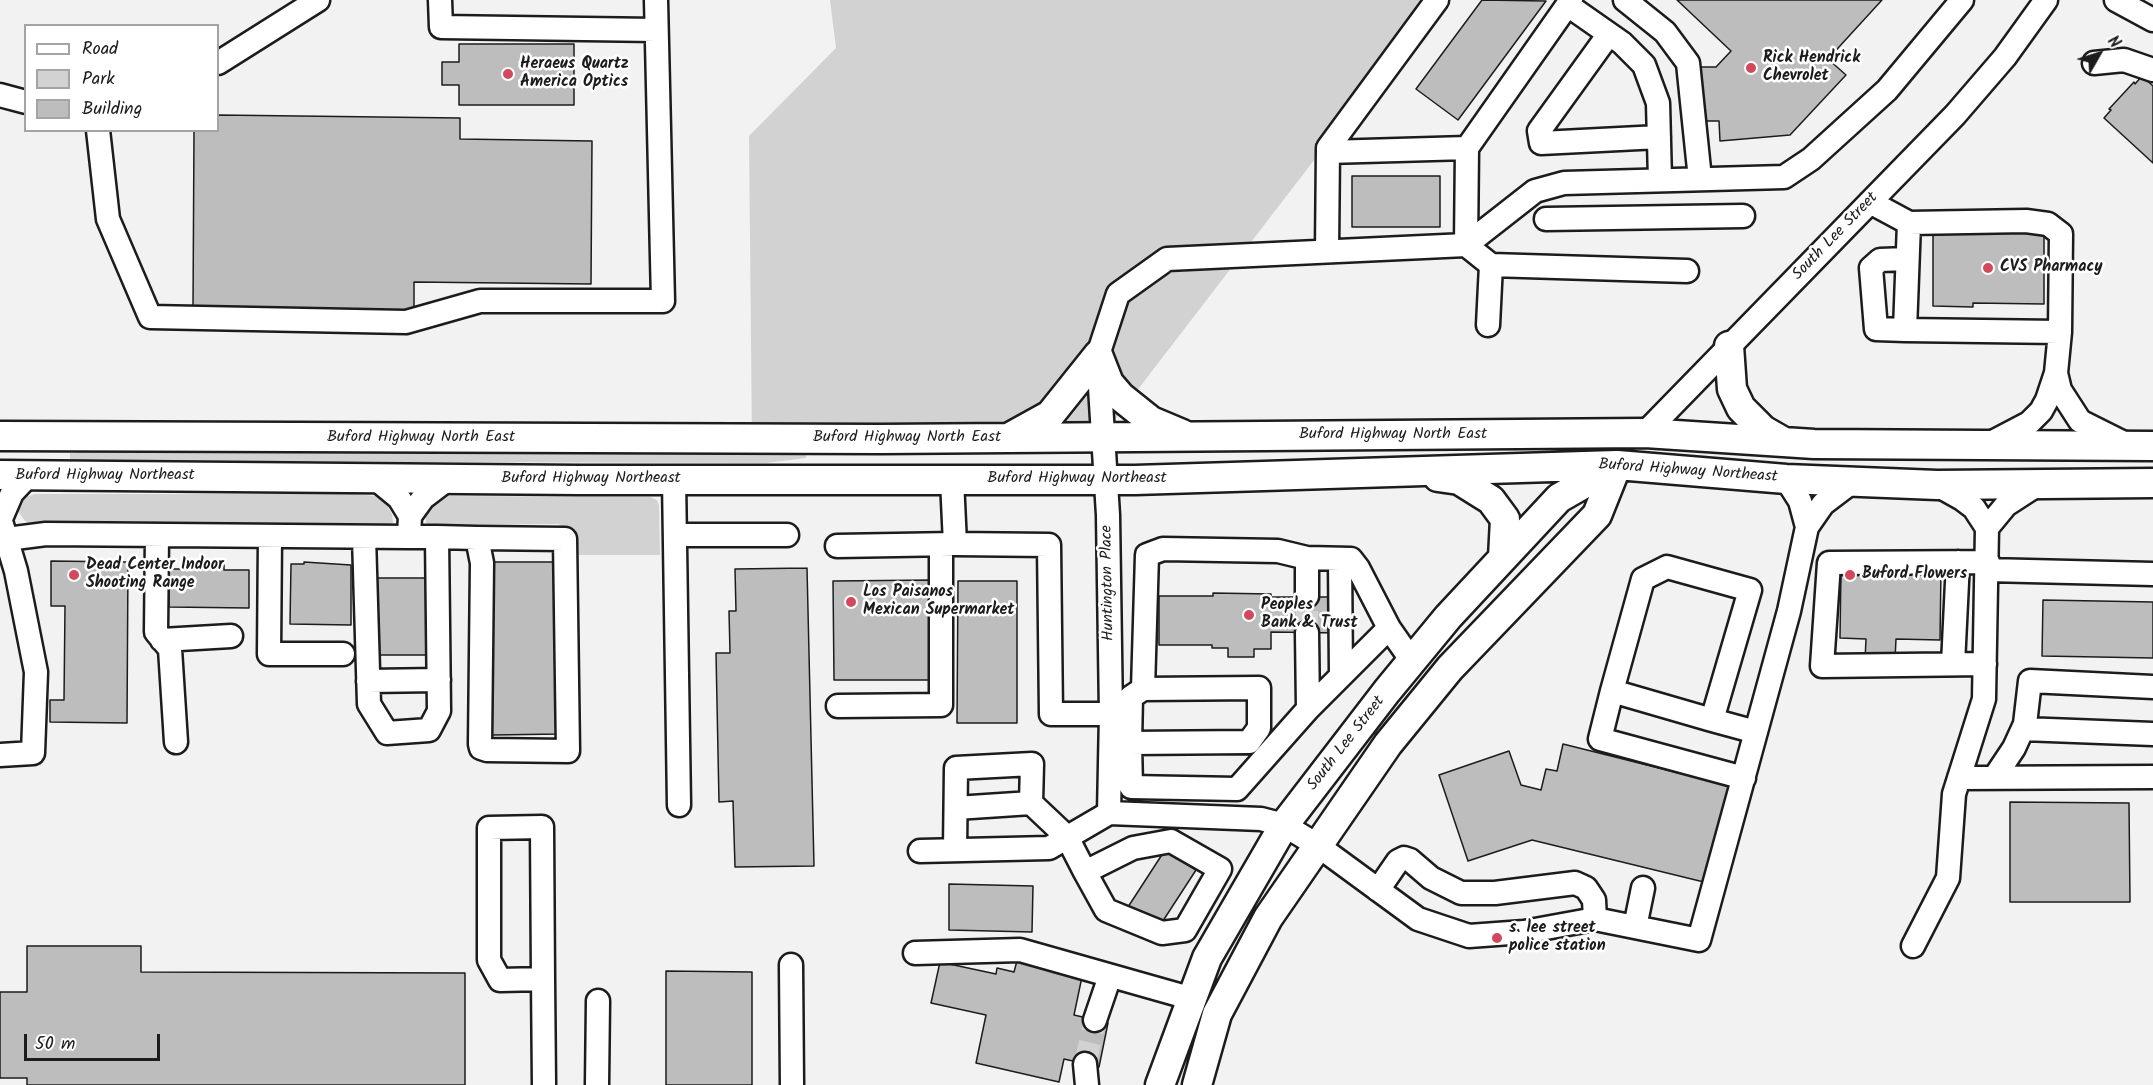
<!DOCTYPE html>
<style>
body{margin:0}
#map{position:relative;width:2153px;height:1085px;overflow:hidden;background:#f2f2f2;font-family:Kalam,sans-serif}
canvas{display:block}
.legend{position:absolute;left:24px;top:24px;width:195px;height:108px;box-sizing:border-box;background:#fff;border:2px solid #a4a4a4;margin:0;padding:8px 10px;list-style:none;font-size:18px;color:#1c1c1c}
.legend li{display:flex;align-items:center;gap:12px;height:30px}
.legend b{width:30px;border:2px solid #a4a4a4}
.north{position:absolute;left:2069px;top:24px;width:60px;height:60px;-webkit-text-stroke:4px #fff;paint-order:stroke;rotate:51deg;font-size:16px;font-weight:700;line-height:24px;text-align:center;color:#1c1c1c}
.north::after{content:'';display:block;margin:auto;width:21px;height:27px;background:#1c1c1c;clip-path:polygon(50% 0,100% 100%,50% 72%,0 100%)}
.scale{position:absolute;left:24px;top:1034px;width:136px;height:27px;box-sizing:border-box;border:3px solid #1c1c1c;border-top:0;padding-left:8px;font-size:18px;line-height:21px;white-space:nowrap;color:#1c1c1c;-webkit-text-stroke:4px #fff;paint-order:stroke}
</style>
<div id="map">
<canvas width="2153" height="1085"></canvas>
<ul class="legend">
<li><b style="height:8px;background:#fff"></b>Road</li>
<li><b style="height:16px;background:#d2d2d2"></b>Park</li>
<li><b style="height:16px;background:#bdbdbd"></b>Building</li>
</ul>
<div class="north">N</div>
<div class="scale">50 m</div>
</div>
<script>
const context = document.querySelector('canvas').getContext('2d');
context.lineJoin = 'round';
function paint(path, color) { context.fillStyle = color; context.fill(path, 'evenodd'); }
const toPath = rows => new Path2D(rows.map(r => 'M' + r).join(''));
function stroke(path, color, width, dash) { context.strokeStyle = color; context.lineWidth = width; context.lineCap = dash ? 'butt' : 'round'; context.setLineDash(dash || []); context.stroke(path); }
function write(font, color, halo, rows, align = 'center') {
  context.font = font + ' Kalam,sans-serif'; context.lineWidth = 5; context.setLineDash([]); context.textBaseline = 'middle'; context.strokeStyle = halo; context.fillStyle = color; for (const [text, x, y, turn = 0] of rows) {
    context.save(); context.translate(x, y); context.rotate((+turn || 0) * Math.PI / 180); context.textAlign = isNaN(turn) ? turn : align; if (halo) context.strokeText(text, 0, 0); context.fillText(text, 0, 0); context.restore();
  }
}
paint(toPath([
 [830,0,1437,0,1096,444,752,440,749,136,836,48],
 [111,448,806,450,806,458,766,463,70,461,70,453],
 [35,494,351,494,376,496,384,500,392,514,393,523,388,525,29,523,25,521,18,511,19,504,23,498],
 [446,496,650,497,657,500,659,505,660,555,576,555,570,530,558,524,431,525,426,523,425,514,433,502]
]), '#d2d2d2');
const building = toPath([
 [1482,0,1546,1,1458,120,1416,89,1482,0],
 [1677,0,1882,0,1828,59,1846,75,1790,135,1720,141,1719,121,1702,121,1699,67,1716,67,1731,51,1677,0],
 [459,44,574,44,574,105,459,105,459,85,442,85,442,62,459,62,459,44],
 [2142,76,2153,86,2153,163,2104,118,2111,110,2109,109,2134,82,2135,84,2142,76],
 [218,115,460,118,460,139,592,141,591,284,414,282,414,311,193,308,194,130,218,130,218,115],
 [1352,176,1440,176,1440,227,1352,227,1352,176],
 [1933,231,2044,232,2044,304,1973,303,1973,307,1933,306,1933,231],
 [51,561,128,562,127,723,50,722,50,700,64,700,65,606,51,606,51,561],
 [304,562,351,565,351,625,290,624,291,564,304,564,304,562],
 [489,562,559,562,561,734,492,735,489,562],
 [194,564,224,565,224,570,249,570,249,608,169,607,169,569,194,569,194,564],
 [1841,567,1941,569,1940,640,1896,639,1895,660,1865,660,1866,639,1840,638,1841,567],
 [807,568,814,866,735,867,733,801,719,802,716,653,730,653,729,611,736,611,735,569,807,568],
 [373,578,434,578,434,655,372,655,373,578],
 [934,580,935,680,834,680,833,581,934,580],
 [958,581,1017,581,1017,723,957,723,958,581],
 [1213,593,1271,594,1271,597,1339,597,1339,633,1271,632,1271,649,1254,649,1254,657,1228,657,1228,648,1212,648,1212,645,1159,645,1159,596,1213,596,1213,593],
 [2043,600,2153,602,2153,658,2042,656,2043,600],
 [1563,744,1735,787,1712,884,1532,840,1468,861,1439,775,1509,751,1521,785,1541,790,1546,769,1557,771,1563,744],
 [2010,802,2129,803,2130,902,2010,902,2010,802],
 [1165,850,1196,870,1159,927,1128,907,1165,850],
 [949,884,1033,886,1032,932,949,930,949,884],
 [27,946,141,946,141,972,465,973,465,1085,27,1085,27,1078,0,1078,0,992,27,992,27,946],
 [1018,957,1083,972,1074,1015,1108,1023,1099,1067,1064,1059,1059,1082,976,1063,986,1015,931,1003,940,962,996,974,997,968,1014,972,1018,957],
 [666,971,752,972,752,1085,666,1085,666,971]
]);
paint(building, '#bdbdbd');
stroke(building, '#1c1c1c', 1.5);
stroke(toPath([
 [1307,633,1307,596],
 [1085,1064,1095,1020]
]), '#d2d2d2', 22, [22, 11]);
const minor = toPath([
 [440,0,441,27,656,30],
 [1571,0,1467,148,1466,245,1491,265,1687,271],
 [1625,0,1665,32,1688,63,1700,179],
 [2116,0,2153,20],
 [1569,6,1622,43,1644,65,1658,103,1660,180],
 [1609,34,1539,131,1541,143,1659,137],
 [218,63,318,0],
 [2094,63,2124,60,2153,70],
 [0,95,26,102],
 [98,130,108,219,150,317,406,322,480,301,663,301,656,0],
 [1328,152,1467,148],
 [1870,202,1909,223,1905,330,2060,332,2061,234,2048,224,2026,221,1909,223],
 [1546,219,1743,216],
 [1327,251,1328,148,1437,0],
 [1488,325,1491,265],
 [1905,330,1876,329,1871,268,1880,260,1907,259],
 [2056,373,2060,390,2080,421,2128,445],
 [1645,433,1955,115,2005,57,2046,0],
 [1987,445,2029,423,2041,411,2047,400,2056,373,2060,332],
 [376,479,399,498,410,516],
 [674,479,679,805],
 [1786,479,1800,501,1807,527],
 [952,480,955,544,1049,545,1051,714,1111,714],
 [0,518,16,571,36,672,33,753,0,755],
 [0,521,12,493,30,474],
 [1987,528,2006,505,2040,483],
 [157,535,156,632,170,649,176,742],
 [675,535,787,535],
 [270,536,269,654,343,654],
 [364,537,369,704,387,733,429,730,439,711,437,537],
 [409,537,437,537,477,538,565,539,568,751,487,750,481,748,480,744,482,563,477,538],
 [7,539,46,534,409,537,410,516,423,498,448,479],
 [837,546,954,544],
 [1307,558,1307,596],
 [1340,559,1341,675],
 [1987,570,2153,574],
 [1389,628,1308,709,1237,789,1131,787,1130,743,1249,742,1259,728,1259,688,1143,689,1147,555,1163,549,1278,551,1307,558,1351,559,1358,568,1389,628,1412,661],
 [1307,633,1308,709],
 [162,640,231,636],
 [1953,664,1958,562],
 [1985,664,1822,666,1829,563,1988,562],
 [368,681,439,680],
 [1612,691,1600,739,1744,778],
 [838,706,941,705,941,545],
 [1712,720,1750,590,1667,567,1643,579,1612,691,1712,720,1756,732],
 [2023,729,2153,734],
 [1130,743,1131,697,1143,689],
 [1959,778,2153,777],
 [1994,778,2014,748,2025,724,2030,681,2153,687],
 [1031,803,1067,837,1085,872,1106,910,1162,933,1185,930,1220,869,1171,841,1133,848,1085,872],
 [1109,813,1111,714,1108,515,1098,355,1118,294,1167,259,1466,245,1535,191,1564,183,1784,177,1811,159,1887,90,1962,0],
 [955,850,956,768,1032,764,1031,803,956,808],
 [920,851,1049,848,1109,813,1261,819,1284,825,1317,845,1418,919,1469,936,1524,932,1595,919,1699,940,1789,611,1807,527,1823,504,1852,482],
 [1378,890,1398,861,1404,858,1410,860,1431,878,1461,893,1495,893,1575,883,1586,888,1594,900,1595,919],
 [1635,927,1643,888],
 [1913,946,1948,878,1954,794,1984,699,1987,528,1974,508,1962,499,1937,485],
 [915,953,1020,950,1179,995,1191,1001],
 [791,965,792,1085],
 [543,979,500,980,489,960,489,828,542,827,543,979,544,1085],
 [1095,1020,1110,976],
 [1085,1064,1087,1085],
 [597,1085,598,1001]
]);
const major = toPath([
 [1729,346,1732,389,1741,408,1763,430,1784,442],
 [1098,355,1109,383,1121,397,1151,421,1182,434],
 [0,436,881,439,1645,433,1814,444,2153,446],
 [1012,436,1050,415,1098,355],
 [0,475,579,480,1135,480,1617,465,1786,479,1937,485,2153,483],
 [1438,477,1459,480,1491,500,1505,519,1503,558],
 [1160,1085,1207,958,1284,825,1387,691,1448,617,1559,498,1613,467],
 [1197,1085,1217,1014,1268,918,1388,744,1450,668,1597,515,1617,465]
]);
stroke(minor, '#1c1c1c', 27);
stroke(major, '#1c1c1c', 33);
stroke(minor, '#fff', 22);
stroke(major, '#fff', 28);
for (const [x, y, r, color] of [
 [1751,68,6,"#d1495b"],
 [508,74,6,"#d1495b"],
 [1988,268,6,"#d1495b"],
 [74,575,6,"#d1495b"],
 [1850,575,6,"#d1495b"],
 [851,602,6,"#d1495b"],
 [1249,615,6,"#d1495b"],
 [1497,938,6,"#d1495b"]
]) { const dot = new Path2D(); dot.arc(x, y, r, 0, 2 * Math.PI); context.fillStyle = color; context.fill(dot); stroke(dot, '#fff', 2); }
write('bold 16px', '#1c1c1c', '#fff', [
 ["Rick Hendrick",1763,59],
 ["Chevrolet",1763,77],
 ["Heraeus Quartz",520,65],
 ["America Optics",520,83],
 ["CVS Pharmacy",2000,268],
 ["Dead Center Indoor",86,566],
 ["Shooting Range",86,584],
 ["Buford Flowers",1862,575],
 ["Los Paisanos",863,593],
 ["Mexican Supermarket",863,611],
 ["Peoples",1261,606],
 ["Bank & Trust",1261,624],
 ["s. lee street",1509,929],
 ["police station",1509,947]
], 'left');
write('16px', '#1c1c1c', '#fff', [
 ["South Lee Street",1836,237,-46],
 ["Buford Highway North East",1393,435],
 ["Buford Highway North East",421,438],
 ["Buford Highway North East",907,438],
 ["Buford Highway Northeast",1688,472,4],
 ["Buford Highway Northeast",105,476],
 ["Buford Highway Northeast",591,479],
 ["Buford Highway Northeast",1077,479],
 ["Huntington Place",1109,583,-91],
 ["South Lee Street",1347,744,-52]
]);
</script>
